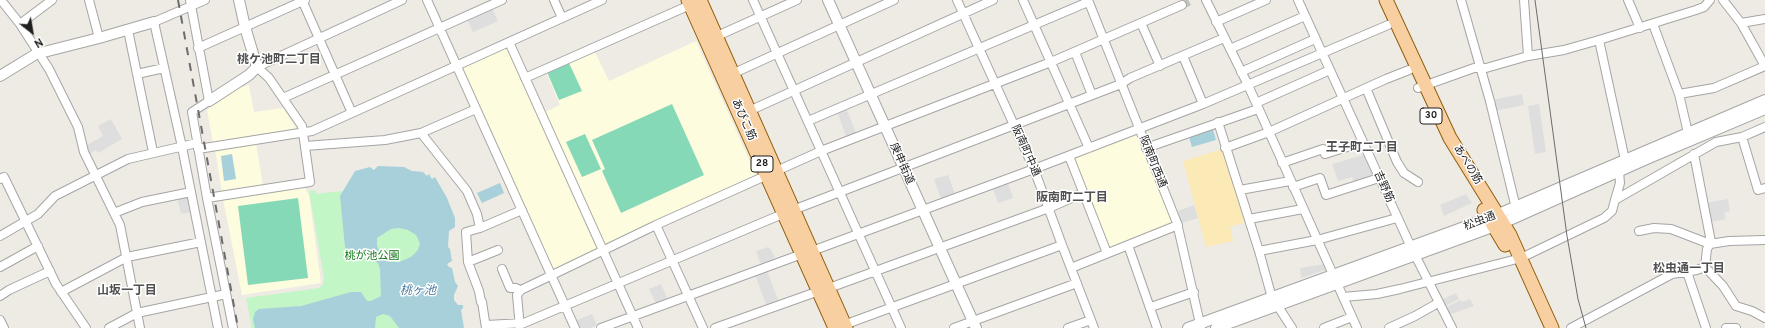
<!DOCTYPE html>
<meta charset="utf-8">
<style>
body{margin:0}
#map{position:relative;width:1765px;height:328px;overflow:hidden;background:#eeebe4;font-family:Overpass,sans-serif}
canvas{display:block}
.north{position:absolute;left:12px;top:12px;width:40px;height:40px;-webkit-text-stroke:3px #fff;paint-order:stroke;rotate:149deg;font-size:11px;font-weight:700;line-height:16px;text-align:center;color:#1e1e1e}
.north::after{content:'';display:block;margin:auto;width:14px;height:18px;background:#1e1e1e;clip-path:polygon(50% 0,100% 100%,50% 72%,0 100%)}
</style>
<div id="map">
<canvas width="1765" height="328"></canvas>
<div class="north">N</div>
</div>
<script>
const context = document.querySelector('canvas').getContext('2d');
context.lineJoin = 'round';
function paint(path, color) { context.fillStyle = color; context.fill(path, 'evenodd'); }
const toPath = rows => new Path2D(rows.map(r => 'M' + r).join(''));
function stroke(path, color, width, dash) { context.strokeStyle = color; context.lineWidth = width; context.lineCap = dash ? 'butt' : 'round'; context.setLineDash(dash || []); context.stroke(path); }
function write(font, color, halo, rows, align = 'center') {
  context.font = font + ' Overpass,"Noto Sans JP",sans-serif'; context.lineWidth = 3; context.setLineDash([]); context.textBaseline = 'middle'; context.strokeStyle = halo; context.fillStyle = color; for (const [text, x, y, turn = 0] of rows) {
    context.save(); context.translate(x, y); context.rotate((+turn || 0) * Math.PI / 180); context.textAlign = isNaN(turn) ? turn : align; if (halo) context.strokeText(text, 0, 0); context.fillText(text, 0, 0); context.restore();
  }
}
paint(toPath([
 [696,41,756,175,606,245,603,244,543,113,560,105,546,72,594,50,609,81],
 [506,45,599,249,555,270,552,268,461,66],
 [249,85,254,112,283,108,298,131,213,143,207,110,238,88],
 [1138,132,1174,224,1108,250,1071,158],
 [256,143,263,186,222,192,215,150],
 [304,187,309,195,321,283,242,295,223,199]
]), '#fdfcde');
paint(toPath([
 [1223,149,1246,222,1230,227,1233,241,1206,247,1183,161]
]), '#fbeab6');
paint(toPath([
 [315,190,316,194,341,191,361,197,428,234,424,328,252,328,246,298,319,288,323,284,324,278,309,191]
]), '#c3f6c6');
paint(toPath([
 [569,63,582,91,559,100,547,72],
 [672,104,704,175,621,213,602,171,605,169,592,140],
 [585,134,601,169,582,177,566,142],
 [298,198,308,278,248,285,238,206]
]), '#86d9b6');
paint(toPath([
 [492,8,498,21,473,32,467,19],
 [1522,94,1524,105,1494,111,1492,100],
 [1539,104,1546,152,1535,154,1528,106],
 [846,108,857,135,847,139,837,111],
 [111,119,122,139,98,153,96,150,88,155,85,146,103,136,98,126],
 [1367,154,1377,177,1355,184,1352,177,1338,181,1332,164],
 [948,175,955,194,941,199,934,179],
 [1008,183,1013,198,998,203,993,189],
 [1466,194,1472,203,1444,216,1440,205],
 [185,195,189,198,191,212,181,214,177,197],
 [1728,199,1730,211,1724,213,1726,219,1710,222,1706,203],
 [1194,205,1198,218,1182,223,1178,211],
 [768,247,769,248,770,248,775,257,772,259,773,261,761,265,756,251],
 [1325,264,1328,269,1301,278,1300,268],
 [767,271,779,302,767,307,755,275],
 [661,284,668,300,656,304,649,289],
 [1456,293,1459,299,1443,307,1439,301],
 [1470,299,1474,306,1448,315,1445,308,1460,300,1462,302],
 [592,314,597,325,591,328,578,328,575,321]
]), '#dedede');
paint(toPath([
 [1213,129,1216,140,1192,147,1189,137],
 [232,154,236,179,224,181,221,156],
 [378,166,404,167,412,171,423,172,427,176,429,174,432,179,435,177,447,198,455,218,455,227,449,231,448,247,450,249,452,261,447,264,449,267,452,268,455,282,458,286,454,295,454,300,458,305,463,305,463,308,461,310,464,328,399,328,390,316,383,314,376,317,375,328,255,328,253,319,255,312,259,309,301,306,351,292,361,292,367,301,371,301,381,296,380,269,378,263,366,257,352,254,347,252,345,247,340,196,355,171,370,167,374,170],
 [399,228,408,230,416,235,420,243,418,250,411,257,399,262,388,261,380,255,377,245,377,238,391,229],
 [500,183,504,193,482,203,477,193]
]), '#a7d0da');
stroke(toPath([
 [1182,5,1193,0]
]), '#c4c2bc', 8, [8, 4]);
const minor = toPath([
 [1,0,20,24,49,69,78,127,84,152,120,225,140,328],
 [89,0,99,38],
 [190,0,209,101,192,112,207,198,233,328],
 [205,0,154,22,182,147,218,328],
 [302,0,352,113],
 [427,0,575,328],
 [554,0,562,18],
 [753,0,901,328],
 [957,0,1034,169,1062,245,1094,328],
 [1023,0,1089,148],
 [1088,0,1177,223,1201,328],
 [1206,0,1248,85,1357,328],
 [1298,0,1411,247,1452,328],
 [1461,0,1490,101,1516,208],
 [1524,0,1528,56],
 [1628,0,1640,28],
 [1723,0,1741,23,1765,66],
 [1216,22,1266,0],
 [1141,23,1160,66],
 [1741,23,1765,19],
 [20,24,52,0],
 [1653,24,1679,94,1688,133],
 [128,30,153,152],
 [715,37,797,0],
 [1599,40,1625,160],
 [509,42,638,328],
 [198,48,305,0],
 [1230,49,1305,16],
 [1075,52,1092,95],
 [1183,56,1203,104],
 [1241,72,1315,39],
 [137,74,164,68],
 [732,74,894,0],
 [525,78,690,5],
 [1366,88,1397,162,1404,173,1418,182],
 [1418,88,1474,68,1486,68,1528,56,1564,50,1599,40,1696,10,1704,7,1710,0],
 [1679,94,1714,88,1765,66],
 [283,98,502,0],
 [1256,103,1330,70],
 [749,111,993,0],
 [808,121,1088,2],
 [1218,122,1259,251,1272,298],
 [421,133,467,191,477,214,480,228],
 [1742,137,1758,190,1765,188],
 [305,146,385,140,421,133,476,109],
 [1146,148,1258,109],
 [1225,148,1269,132,1386,79,1409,70],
 [198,149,312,131,602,0],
 [1069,156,1107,253],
 [1282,163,1323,149,1325,154,1363,142],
 [0,179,4,177,56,284,86,328],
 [1293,187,1320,178,1326,195,1379,178],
 [1240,190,1290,181],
 [207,198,310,182,302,126,269,78,257,67,402,0],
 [1615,200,1620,183,1619,171],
 [793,210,1121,84,1130,78,1224,38],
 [114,213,142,202,191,192],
 [1249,219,1303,209],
 [656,225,703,328],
 [1639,231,1654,228,1671,229,1710,244,1729,241,1765,240],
 [0,236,38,214,55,196,128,159,197,143],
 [1128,245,1157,328],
 [812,251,1034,169,1203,104,1388,25],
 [1259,251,1317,240,1397,218],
 [468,262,498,250],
 [0,267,38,246],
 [1705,267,1723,286,1736,306,1752,311,1765,318],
 [1071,268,1178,225],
 [502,269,510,288,516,288,520,290],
 [1687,272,1706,328],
 [829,288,1049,208,1083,193],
 [61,292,127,257,201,242],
 [0,296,9,290,50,271],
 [1343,297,1377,294,1400,289,1521,258,1604,218,1612,211,1615,200,1716,142,1742,137,1765,127],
 [1277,305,1292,328],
 [1151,307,1194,292],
 [0,320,4,328],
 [486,325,524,323,785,213],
 [841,326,1062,245],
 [109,328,137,313,226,294],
 [486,328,482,302,481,302,479,291,468,262,466,232,480,228,522,210],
 [520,328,517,295,521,290,656,225,821,151,1051,62,1182,5],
 [601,328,802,254],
 [715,328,819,291],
 [954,328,1077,283],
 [1068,328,1091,320],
 [1324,328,1352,317],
 [1389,328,1415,316,1438,303],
 [1571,328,1672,274,1697,270,1705,267,1707,249,1711,242,1694,154],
 [1726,328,1736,328]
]);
const tertiary = toPath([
 [828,0,976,328],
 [0,76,36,54,99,38,154,22],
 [209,101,249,75,257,67,245,27,239,0],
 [1188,328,1489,218,1765,100],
 [1216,328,1503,223,1649,158,1765,109]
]);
const primary = toPath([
 [688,0,835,328],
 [700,0,846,328],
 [1386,0,1450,138,1510,235,1552,328],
 [1484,210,1505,245]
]);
stroke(minor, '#a5a5a5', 10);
stroke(tertiary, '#a5a5a5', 12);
stroke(primary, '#905e08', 15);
stroke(minor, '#fff', 8);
stroke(tertiary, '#fff', 10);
stroke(primary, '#f7cfa1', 13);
stroke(toPath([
 [1535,0,1567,236,1578,299,1586,328]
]), '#6c6c6c', 1);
stroke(toPath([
 [178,0,238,328]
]), '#6c6c6c', 2, [8, 8]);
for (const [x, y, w] of [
 [1431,116,22],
 [762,164,22]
]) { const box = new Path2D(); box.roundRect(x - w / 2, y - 8, w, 16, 3); context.fillStyle = '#fff'; context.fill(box); stroke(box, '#1e1e1e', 1); }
write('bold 10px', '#1e1e1e', null, [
 ["30",1431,116],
 ["28",762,164]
]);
write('11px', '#1e1e1e', '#fff', [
 ["あびこ筋",743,120,66],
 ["阪南町中通",1025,151,66],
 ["阪南町西通",1152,162,68],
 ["庚申街道",901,164,66],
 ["あべの筋",1467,165,58],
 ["吉野筋",1383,187,66],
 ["松虫通",1480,222,-21]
]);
write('11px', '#117616', '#fff', [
 ["桃が池公園",372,257]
]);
write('bold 12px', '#515151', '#fff', [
 ["桃ケ池町二丁目",279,61],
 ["王子町二丁目",1362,149],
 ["阪南町二丁目",1072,199],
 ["松虫通一丁目",1689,270],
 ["山坂一丁目",127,292]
]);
write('italic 12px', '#4c7aa0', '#fff', [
 ["桃ヶ池",418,292]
]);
</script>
